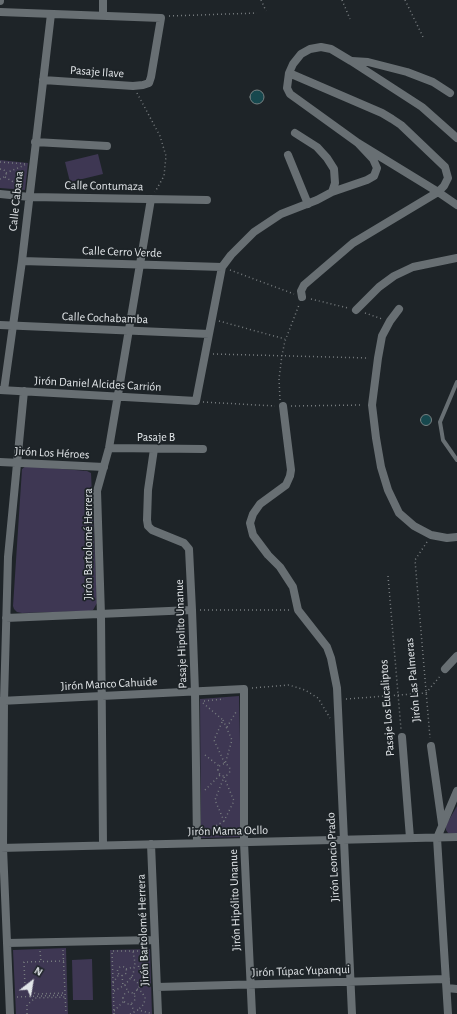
<!DOCTYPE html>
<meta charset="utf-8">
<style>
body{margin:0}
#map{position:relative;width:457px;height:1014px;overflow:hidden;background:#1e2428;font-family:"Alegreya Sans",sans-serif}
canvas{display:block}
.north{position:absolute;left:12px;top:962px;width:40px;height:40px;-webkit-text-stroke:3px #1e2428;paint-order:stroke;rotate:31deg;font-size:11px;font-weight:700;line-height:16px;text-align:center;color:#e2e6e9}
.north::after{content:'';display:block;margin:auto;width:14px;height:18px;background:#e2e6e9;clip-path:polygon(50% 0,100% 100%,50% 72%,0 100%)}
</style>
<div id="map">
<canvas width="457" height="1014"></canvas>
<div class="north">N</div>
</div>
<script>
const context = document.querySelector('canvas').getContext('2d');
context.lineJoin = 'round';
function paint(path, color) { context.fillStyle = color; context.fill(path, 'evenodd'); }
const toPath = rows => new Path2D(rows.map(r => 'M' + r).join(''));
function stroke(path, color, width, dash) { context.strokeStyle = color; context.lineWidth = width; context.lineCap = dash ? 'butt' : 'round'; context.setLineDash(dash || []); context.stroke(path); }
function write(font, color, halo, rows, align = 'center') {
  context.font = font + ' "Alegreya Sans",sans-serif'; context.lineWidth = 3.5; context.setLineDash([]); context.textBaseline = 'middle'; context.strokeStyle = halo; context.fillStyle = color; for (const [text, x, y, turn = 0] of rows) {
    context.save(); context.translate(x, y); context.rotate((+turn || 0) * Math.PI / 180); context.textAlign = isNaN(turn) ? turn : align; if (halo) context.strokeText(text, 0, 0); context.fillText(text, 0, 0); context.restore();
  }
}
paint(toPath([
 [98,154,103,174,70,182,65,162],
 [0,160,28,163,25,190,0,188],
 [26,466,87,471,91,473,97,603,93,610,89,611,22,613,17,612,14,609,13,606,22,469],
 [239,696,242,837,201,838,200,699],
 [457,806,457,833,448,833,446,830,446,825],
 [66,948,68,1014,16,1014,13,950],
 [150,949,152,1014,112,1014,110,950],
 [92,959,93,1000,73,1000,72,960]
]), '#3e3753');
const building = toPath([
 '250 97a7 7 0 1 1 14 0a7 7 0 1 1-14 0Z',
 '420.5 420a5.5 5.5 0 1 1 11 0a5.5 5.5 0 1 1-11 0Z'
]);
paint(building, '#17484e');
stroke(building, '#778081', 1);
stroke(toPath([
 [261,0,266,11],
 [342,0,350,19],
 [405,0,424,39],
 [169,16,257,13],
 [137,93,160,136,166,156,164,176,155,192],
 [0,162,26,164],
 [0,169,4,170,6,174,3,178,0,179],
 [6,173,25,165],
 [5,177,22,187],
 [230,270,294,294],
 [311,299,348,308],
 [365,313,382,319],
 [219,321,285,339],
 [213,354,369,358],
 [280,400,279,379,282,355,285,341,299,305],
 [203,402,275,406],
 [291,406,363,405],
 [427,542,415,560,430,738],
 [388,576,401,729],
 [200,610,291,610],
 [252,688,289,685,305,690,318,698,330,718],
 [426,693,441,675],
 [346,699,426,693],
 [204,701,224,699],
 [203,703,223,720],
 [223,720,232,740,225,764,214,740,223,720],
 [227,727,236,712],
 [205,755,219,766],
 '218 770a6 6 0 1 1 12 0a6 6 0 1 1-12 0Z',
 [224,777,234,801,224,821,215,800,224,777],
 [205,790,220,775],
 [206,832,224,821],
 [206,834,218,834],
 [63,950,66,1014],
 [40,951,41,961],
 [64,961,24,962,25,987,36,994,65,993],
 '138.5 967a2.5 2.5 0 1 1 5 0a2.5 2.5 0 1 1-5 0Z',
 '117.5 971a4.5 4.5 0 1 1 9 0a4.5 4.5 0 1 1-9 0Z',
 [126,969,134,967],
 [122,975,123,986],
 [131,977,140,985],
 [113,983,119,974],
 [125,985,128,992],
 [137,989,142,992,145,998,144,1004,138,1010],
 [114,991,125,985,133,975,135,963,133,951],
 '123 998a6 6 0 1 1 12 0a6 6 0 1 1-12 0Z',
 [134,994,148,975],
 [17,997,65,995],
 [131,1004,134,1011],
 [114,1011,124,1001],
 [27,1014,27,1005,35,998,65,997],
 [114,1014,112,951,148,951],
 [130,1014,138,1010,150,1013]
]), '#777c7f', 1.5, [1, 3]);
stroke(toPath([
 [457,382,440,422,443,440,457,460]
]), '#686f73', 4);
stroke(toPath([
 [103,0,103,16],
 [0,1,0,0],
 [0,12,161,18,151,77,149,83,143,85,133,86,43,80],
 [352,61,368,62,407,72,433,82,450,93],
 [289,73,382,113,392,119,401,125,445,167,448,178,444,186,438,192,353,243,304,285,301,291,302,297],
 [295,133,317,147,327,158,334,169,335,183,332,192],
 [457,138,422,107,351,61,331,49,321,47,310,49,301,54,293,64,289,73,287,88,290,94,297,99,358,143,438,192,457,205],
 [35,142,107,146],
 [288,155,308,204],
 [0,194,30,197,207,200],
 [22,261,222,267],
 [399,309,390,321,382,336,378,358,372,405,376,438,381,467,388,490,399,513,414,526,431,535,447,538,457,537],
 [356,310,379,287,394,276,413,267,457,258],
 [0,325,209,334],
 [0,390,196,401,222,267,231,255,254,232,281,214,317,200,332,192,367,180,374,176,377,168,373,159,358,143],
 [4,390,22,261,51,14],
 [283,406,291,470,290,476,286,485,260,504,253,514,250,523,253,535,268,555,280,567,293,587,298,610,327,647,331,658,337,688,352,1014],
 [109,448,203,449],
 [154,449,148,490,147,520,148,526,152,530,184,543,189,549,192,610,195,692,197,843],
 [0,462,104,467],
 [6,618,192,610],
 [445,669,457,656],
 [0,701,244,689,244,842,252,1014],
 [402,737,410,838],
 [431,746,442,824],
 [151,844,158,1014],
 [103,845,101,615,97,491,109,448,151,199],
 [0,848,457,837],
 [7,943,155,940],
 [157,987,446,979],
 [447,988,457,989],
 [10,1014,3,848,4,701,8,557,24,391],
 [448,1014,437,838,457,791]
]), '#686f73', 8);
write('12px', '#e2e6e9', '#1e2428', [
 ["Pasaje Ilave",97,72,4],
 ["Calle Contumaza",104,186,1],
 ["Calle Cabana",16,201,-84],
 ["Calle Cerro Verde",122,252,2],
 ["Calle Cochabamba",105,318,2],
 ["Jirón Daniel Alcides Carrión",98,384,3],
 ["Pasaje B",156,437],
 ["Jirón Los Héroes",52,453,3],
 ["Jirón Bartolomé Herrera",88,544,-90],
 ["Pasaje Hipolito Unanue",181,634,-92],
 ["Jirón Las Palmeras",413,680,-95],
 ["Jirón Manco Cahuide",109,684,-3],
 ["Pasaje Los Eucaliptos",387,708,-94],
 ["Jirón Mama Ocllo",228,831,-1],
 ["Jirón Leoncio Prado",333,857,-93],
 ["Jirón Hipólito Unanue",235,900,-92],
 ["Jirón Bartolomé Herrera",143,930,-92],
 ["Jirón Túpac Yupanqui",301,971,-2]
]);
</script>
